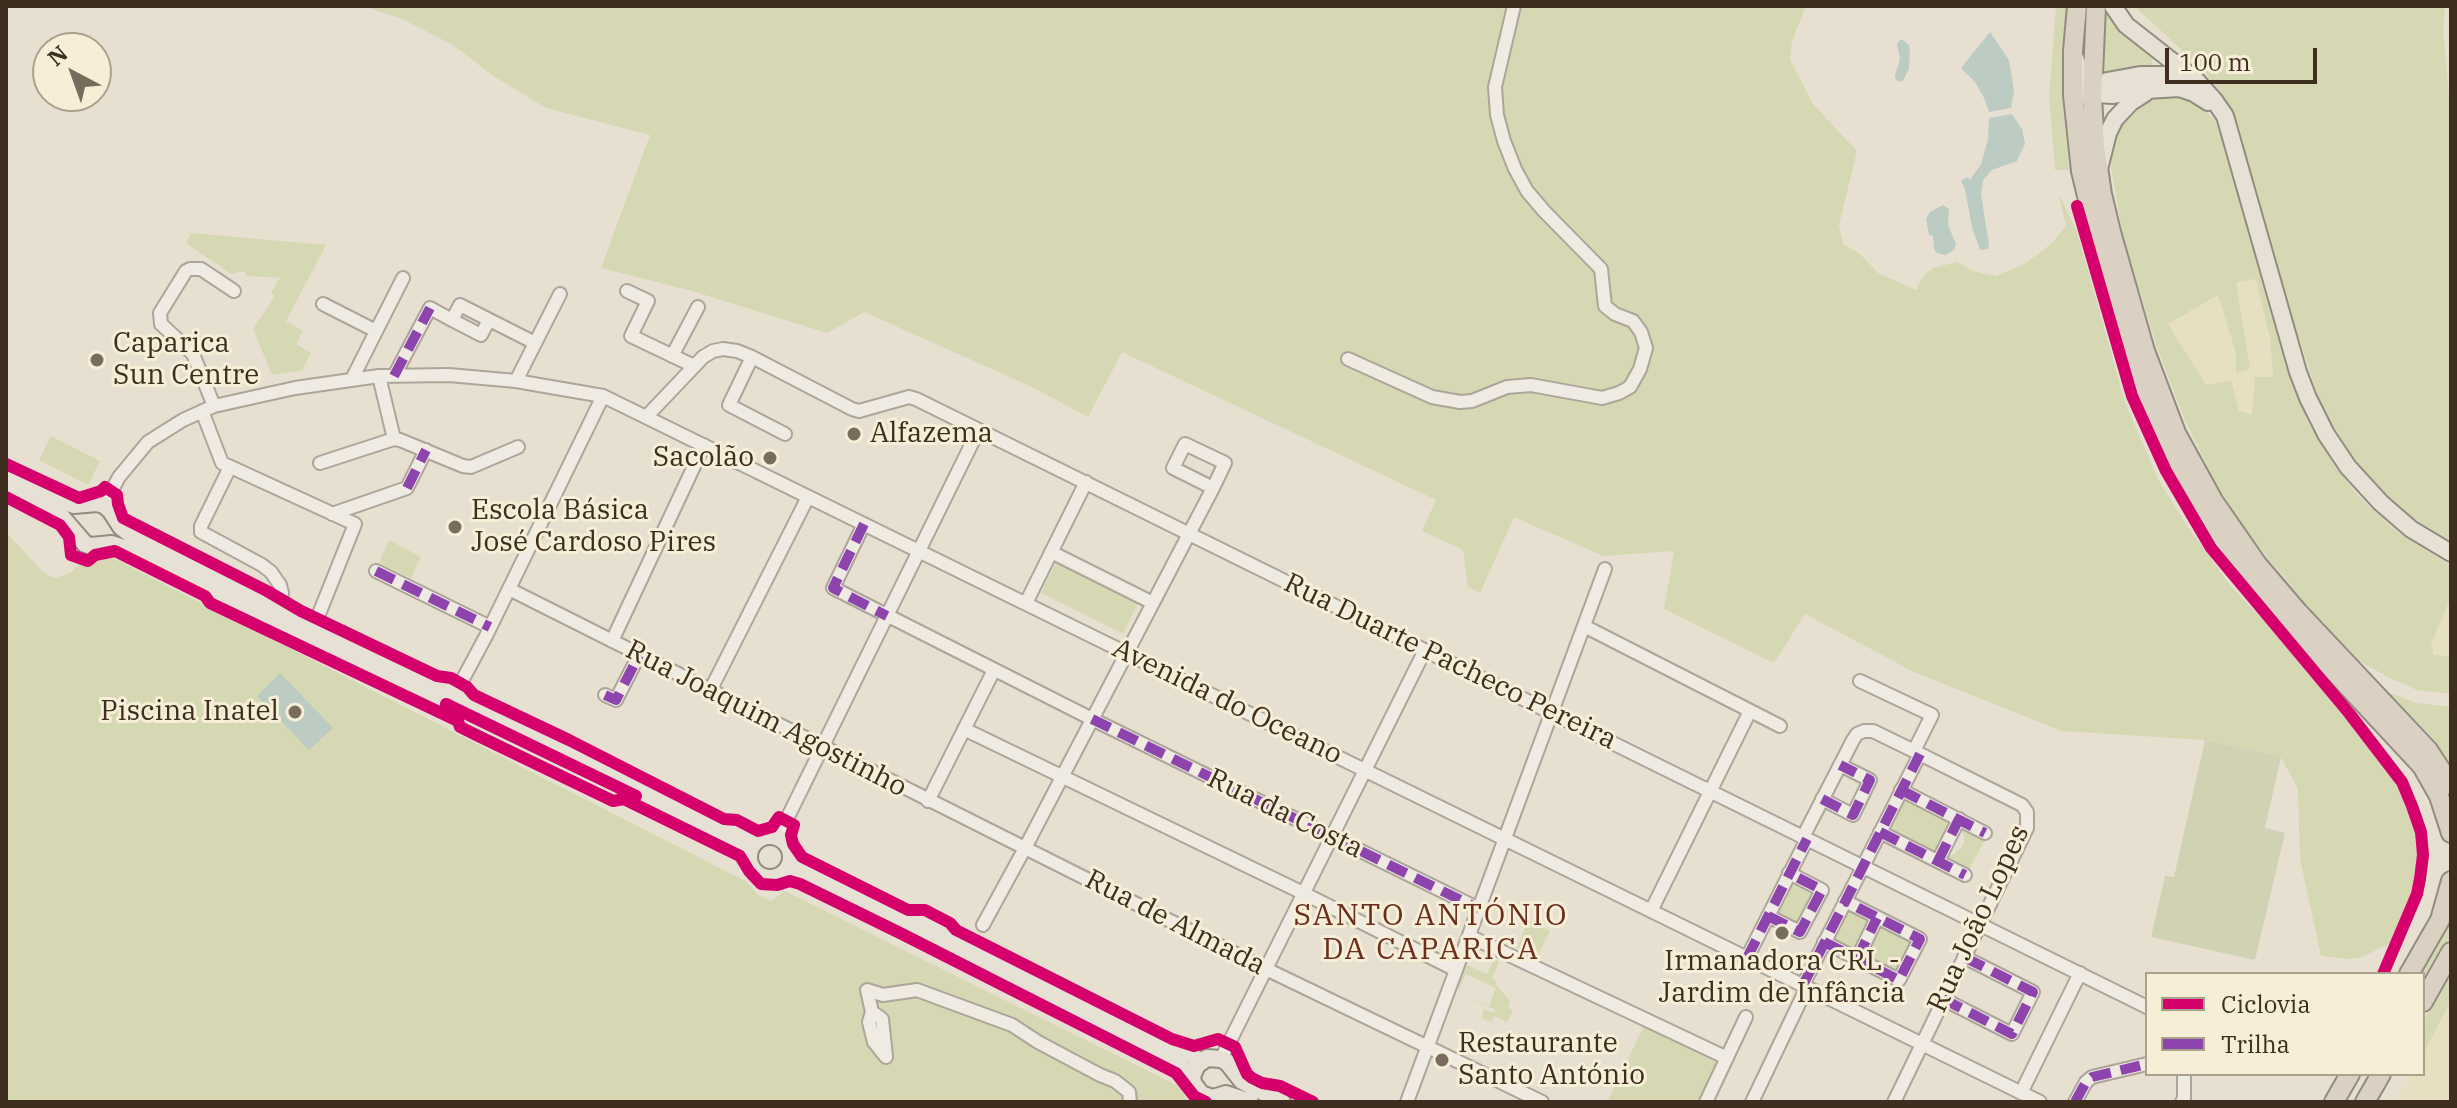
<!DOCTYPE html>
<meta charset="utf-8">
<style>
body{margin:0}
#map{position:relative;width:2457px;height:1108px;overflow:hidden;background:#e7e0d1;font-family:"IBM Plex Serif",serif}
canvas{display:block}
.frame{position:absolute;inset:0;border:8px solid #3d2e20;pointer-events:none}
.legend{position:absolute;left:2145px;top:972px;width:280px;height:104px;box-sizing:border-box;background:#f7eed8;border:2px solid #ada18e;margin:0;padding:10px 14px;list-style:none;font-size:24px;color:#3d2e20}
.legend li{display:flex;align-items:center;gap:16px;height:40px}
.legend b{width:40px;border:2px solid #ada18e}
.north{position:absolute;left:32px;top:32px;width:80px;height:80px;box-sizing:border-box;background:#f7eed8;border:2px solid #ada18e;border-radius:50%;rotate:319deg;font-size:22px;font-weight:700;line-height:32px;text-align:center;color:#3d2e20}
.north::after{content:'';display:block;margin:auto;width:28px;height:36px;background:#786c5e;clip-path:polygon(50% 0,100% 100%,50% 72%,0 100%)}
.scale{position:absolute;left:2165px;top:48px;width:152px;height:36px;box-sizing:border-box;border:4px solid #3d2e20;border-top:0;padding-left:10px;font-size:24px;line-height:28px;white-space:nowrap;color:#3d2e20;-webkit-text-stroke:6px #f7eed8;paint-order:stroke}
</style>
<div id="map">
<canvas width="2457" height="1108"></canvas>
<div class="frame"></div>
<ul class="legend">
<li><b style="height:10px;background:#d6006c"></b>Ciclovia</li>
<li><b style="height:10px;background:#8e44ad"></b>Trilha</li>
</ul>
<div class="north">N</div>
<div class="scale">100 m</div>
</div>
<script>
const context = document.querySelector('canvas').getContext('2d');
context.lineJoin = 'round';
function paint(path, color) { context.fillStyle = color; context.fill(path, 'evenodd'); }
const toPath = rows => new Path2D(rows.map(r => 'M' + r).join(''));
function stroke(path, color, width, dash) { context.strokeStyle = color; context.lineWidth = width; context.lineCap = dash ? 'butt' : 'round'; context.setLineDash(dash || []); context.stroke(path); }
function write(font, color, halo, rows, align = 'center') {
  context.font = font + ' "IBM Plex Serif",serif'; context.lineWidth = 6; context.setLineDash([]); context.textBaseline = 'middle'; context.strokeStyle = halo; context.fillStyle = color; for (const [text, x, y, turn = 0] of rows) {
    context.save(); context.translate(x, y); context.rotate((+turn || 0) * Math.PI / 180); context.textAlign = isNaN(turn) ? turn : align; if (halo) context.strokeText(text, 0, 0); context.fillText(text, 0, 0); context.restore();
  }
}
paint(toPath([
 [2256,278,2270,338,2273,378,2253,416,2239,412,2206,385,2168,324,2218,295,2236,353,2236,373,2250,369,2236,282],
 [2451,597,2451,656,2434,655,2431,644],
 [2451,1001,2451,1102,2395,1102,2412,1074,2423,1074,2423,1054]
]), '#e6dfc2');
paint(toPath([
 [363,6,1806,6,1792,41,1790,60,1813,104,1857,151,1839,225,1843,244,1860,254,1878,273,1916,290,1924,275,1933,268,1957,262,1973,271,1996,276,2026,263,2052,243,2066,226,2059,194,2077,232,2125,402,2158,479,2185,523,2229,584,2306,665,2392,771,2411,806,2420,838,2420,868,2416,893,2395,941,2362,957,2348,959,2321,956,2300,859,2298,789,2281,757,2205,740,2062,731,1914,672,1805,614,1774,663,1664,609,1674,551,1603,556,1514,517,1480,593,1468,587,1463,550,1422,531,1436,500,1122,352,1088,417,1030,386,864,312,827,333,692,291,601,268,650,135,546,108,492,75,453,45,402,19],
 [2056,6,2066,6,2062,96,2069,170,2055,170,2049,96],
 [2105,6,2152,57,2153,66,2102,74],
 [2134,6,2445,6,2443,29,2451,120,2451,541,2403,512,2371,480,2353,458,2322,408,2269,248,2232,119,2220,90,2197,64],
 [2177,93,2194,101,2214,119,2223,141,2267,300,2308,423,2336,468,2360,498,2397,532,2451,566,2451,597,2431,644,2434,655,2451,656,2451,694,2417,690,2390,678,2359,661,2317,617,2243,528,2213,478,2185,420,2156,345,2122,231,2111,166,2113,144,2122,119,2139,103,2157,95],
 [2256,279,2270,338,2273,377,2255,377,2252,415,2239,411,2231,381,2206,385,2168,324,2218,295,2236,353,2236,373,2250,369,2236,282],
 [191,233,326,245,286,321,303,331,296,344,311,353,302,370,272,375,253,329,275,296,271,293,280,278,246,276,244,271,231,274,186,243],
 [51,436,100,461,88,485,39,460],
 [6,532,44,573,54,578,69,574,81,562,88,565,96,558,103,556,113,558,747,882,758,895,771,901,785,891,1182,1088,1187,1102,6,1102],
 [389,540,421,557,411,578,379,563],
 [1058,559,1140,599,1123,634,1041,593],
 [2389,693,2417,703,2451,707,2451,764,2432,737],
 [1899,794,1951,821,1933,854,1882,828],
 [1962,824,1987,836,1967,873,1942,860,1946,855,1954,855,1964,844,1964,834,1959,830],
 [1789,873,1822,890,1800,932,1768,916],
 [1845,901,1920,939,1899,980,1824,942],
 [2451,914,2451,936,2423,988,2423,974,2420,974],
 [1528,920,1550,931,1537,958,1517,948],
 [1494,958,1499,962,1492,978,1497,981,1496,985,1510,1001,1508,1008,1513,1010,1507,1022,1494,1016,1491,1022,1481,1018,1484,1009,1494,1013,1495,1009,1454,994,1489,1006,1496,988,1466,974,1459,990,1456,988,1464,964,1487,974],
 [2451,970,2451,1001,2423,1054,2423,1022],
 [1645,1024,1712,1056,1716,1065,1698,1102,1607,1102]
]), '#d6d7b3');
paint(toPath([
 [2205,740,2281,757,2265,828,2285,833,2255,960,2151,937,2165,876,2174,877]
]), '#d1d1b3');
paint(toPath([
 [1990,32,2009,60,2014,91,2011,108,1989,112,1984,98,1975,82,1961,68],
 [1900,40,1903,40,1909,45,1910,53,1909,69,1902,82,1896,80,1895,75,1900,59,1897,44],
 [2012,114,2022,129,2025,144,2017,161,1992,170,1983,180,1981,194,1989,245,1988,249,1980,250,1972,227,1965,189,1961,181,1967,177,1970,180,1981,164,1988,139,1989,118],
 [1943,205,1949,209,1948,225,1956,244,1954,250,1945,255,1937,253,1934,249,1933,236,1929,235,1926,219,1930,212],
 [280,673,333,728,309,750,257,696]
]), '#bcccc2');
const minor = toPath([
 [627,291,648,301,631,336,694,366],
 [323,304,376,331],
 [489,320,481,335,452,320,460,305,535,343],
 [672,356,698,307],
 [752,357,729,405,785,434],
 [1348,359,1432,397,1460,402,1472,401,1507,387,1531,385,1602,398,1619,393,1630,387,1640,369,1646,348,1641,332,1633,321,1615,314,1605,306,1601,269,1544,211,1527,191,1515,169,1504,141,1497,115,1495,87,1514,6],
 [379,376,394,439,400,440,463,466,471,467,518,447],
 [394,376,430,308,452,320],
 [352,379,403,278],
 [516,381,560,294],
 [214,406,193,354,161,324,160,313,186,271,190,269,201,269,234,291],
 [202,411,222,463,355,524,315,624],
 [647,416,703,357,713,351,723,349,737,351,752,357,852,409,859,411,909,397,916,399,2147,1007],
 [320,463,394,439],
 [230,467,201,526,201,532,262,565,271,572,280,585,282,593,280,606],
 [104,505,119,477,148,442,183,420,214,406,295,388,379,376,449,375,516,381,603,396,2040,1102],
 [332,514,407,488,426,450],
 [864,524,833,588,1092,719,1479,909],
 [1051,552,1153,603],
 [376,571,490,627],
 [509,589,1266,969,1542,1102],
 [1026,603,1086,482],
 [1584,626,1780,726],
 [612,641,704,445],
 [1860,681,1932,715,1914,751],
 [711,689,808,497],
 [456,692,486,636,603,396],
 [605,695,616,700,639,655],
 [964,729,1303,893,1456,970],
 [1901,790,1985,833],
 [1822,799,1853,815,1870,780,1840,765],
 [928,801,994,670],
 [1880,832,1965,875],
 [778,837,978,431],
 [1803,837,1853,740,1857,734,1864,731,1873,731,1914,751,2022,805,2027,812,2027,828,1894,1102],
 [1938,861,1959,819],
 [1651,911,1750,711],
 [1768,916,1800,932,1822,890,1789,873],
 [983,925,1025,848,1213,488,1225,463,1185,444,1173,468,1213,488],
 [1469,936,1727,1058],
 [1824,942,1899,980,1920,939,1845,901],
 [1747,958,1807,839],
 [1857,959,1877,918],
 [1803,985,1920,754],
 [1943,999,2012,1034,2033,992,1964,957],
 [872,1012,882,1019,886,1056],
 [886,1057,874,1042,869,1022,872,1012,867,990,883,995,917,990,1012,1025,1038,1042,1100,1075,1115,1081,1129,1092,1130,1102],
 [1221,1059,1425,650],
 [2021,1093,2080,973],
 [1407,1102,1605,569],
 [1706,1102,1746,1017],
 [1752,1102,1807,987],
 [2075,1102,2086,1082,2092,1077,2147,1064],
 [2182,1102,2184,1098,2184,1074]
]);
const major = toPath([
 [2113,6,2126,25,2196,80,2214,100,2225,116,2298,372,2308,398,2326,434,2348,467,2381,503,2411,529,2451,553],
 [2074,55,2083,79,2097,94,2112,95,2146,90,2179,88,2194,93,2208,102],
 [2084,95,2107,81,2140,75,2168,75,2194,84],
 [2099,169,2108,133,2115,119,2131,102,2145,93],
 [6,472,66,502,74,505,97,503,104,505,110,510,121,527,130,534,280,606,756,840],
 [6,489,61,516,85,544,91,546,112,544,129,550,749,852],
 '749 857a21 21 0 1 1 42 0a21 21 0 1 1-42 0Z',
 [792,857,1201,1061],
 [786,871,1175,1065,1192,1076],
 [1250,1102,1226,1094,1213,1098,1201,1094,1193,1083,1192,1076,1197,1065,1207,1058,1221,1059,1227,1062,1242,1081,1282,1102]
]);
const highway = toPath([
 [2077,6,2073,51,2073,95,2081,171,2099,246,2136,367,2164,441,2198,504,2246,574,2274,607,2422,766,2439,796,2451,833],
 [2096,6,2092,98,2095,147,2102,194,2111,232,2145,351,2176,433,2214,502,2257,564,2298,612,2428,750,2451,785],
 [2409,974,2440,920,2451,881],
 [2423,1002,2451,952],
 [2334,1102,2350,1074],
 [2365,1102,2381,1074]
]);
stroke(minor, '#ada599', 16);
stroke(major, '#928b80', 20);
stroke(highway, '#928b80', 22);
stroke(minor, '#efebe3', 12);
stroke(major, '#e6e1d4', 16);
stroke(highway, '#dad1c2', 18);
stroke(toPath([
 [394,376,430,308],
 [407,488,426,450],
 [864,524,833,588,887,616],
 [376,571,490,627],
 [605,695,616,700,639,655],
 [1092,719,1479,909],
 [1901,790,1985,833],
 [1822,799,1853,815,1870,780,1840,765],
 [1880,832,1965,875],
 [1938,861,1959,819],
 [1768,916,1800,932,1822,890,1789,873],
 [1824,942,1899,980,1920,939,1845,901],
 [1747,958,1807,839],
 [1857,959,1877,918],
 [1803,985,1920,754],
 [1943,999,2012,1034,2033,992,1964,957],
 [2075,1102,2086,1082,2092,1077,2147,1064]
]), '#8e44ad', 10, [20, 10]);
stroke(toPath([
 [2077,206,2132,396,2166,471,2211,548,2349,713,2402,782,2412,806,2421,832,2423,855,2420,879,2417,894,2383,974],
 [6,464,79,498,101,491,105,487,117,495,118,504,123,518,267,591,301,611,437,676,451,678,467,687,474,695,569,740,724,819,737,820,758,831,772,827,779,817,794,825,791,835,793,844,802,857,908,910,925,910,950,923,956,930,1172,1039,1194,1046,1218,1039,1235,1047,1247,1074,1252,1078,1262,1083,1280,1086,1313,1102],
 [6,497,60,525,69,537,71,555,88,561,95,555,115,551,205,596,210,603,458,721,460,727,478,736,613,801,624,799,740,856,749,871,761,884,777,885,790,881,800,884,902,934,1176,1073,1194,1096,1206,1102],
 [446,704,636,796]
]), '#d6006c', 12);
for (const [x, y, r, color] of [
 [97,360,8,"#786c5e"],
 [854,434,8,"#786c5e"],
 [770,458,8,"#786c5e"],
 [455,527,8,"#786c5e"],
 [295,712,8,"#786c5e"],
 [1782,933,8,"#786c5e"],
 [1442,1060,8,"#786c5e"]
]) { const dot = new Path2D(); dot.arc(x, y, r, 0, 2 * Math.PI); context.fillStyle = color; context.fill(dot); stroke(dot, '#f7eed8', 3); }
write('28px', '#3d2e20', '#f7eed8', [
 ["Caparica",113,344],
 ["Sun Centre",113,376],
 ["Alfazema",870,434],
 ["Sacolão",754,458,"right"],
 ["Escola Básica",471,511],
 ["José Cardoso Pires",471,543],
 ["Piscina Inatel",279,712,"right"],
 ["Irmanadora CRL -",1782,962,"center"],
 ["Jardim de Infância",1782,994,"center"],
 ["Restaurante",1458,1044],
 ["Santo António",1458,1076]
], 'left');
write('28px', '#3d2e20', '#f7eed8', [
 ["Rua Duarte Pacheco Pereira",1450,662,26],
 ["Avenida do Oceano",1227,702,26],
 ["Rua Joaquim Agostinho",766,719,27],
 ["Rua da Costa",1285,814,26],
 ["Rua João Lopes",1979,919,-65],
 ["Rua de Almada",1175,923,27]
]);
context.letterSpacing = '2px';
write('30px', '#6b2e1e', '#f7eed8', [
 ["SANTO ANTÓNIO",1431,916],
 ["DA CAPARICA",1431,950]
]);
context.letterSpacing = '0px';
</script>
